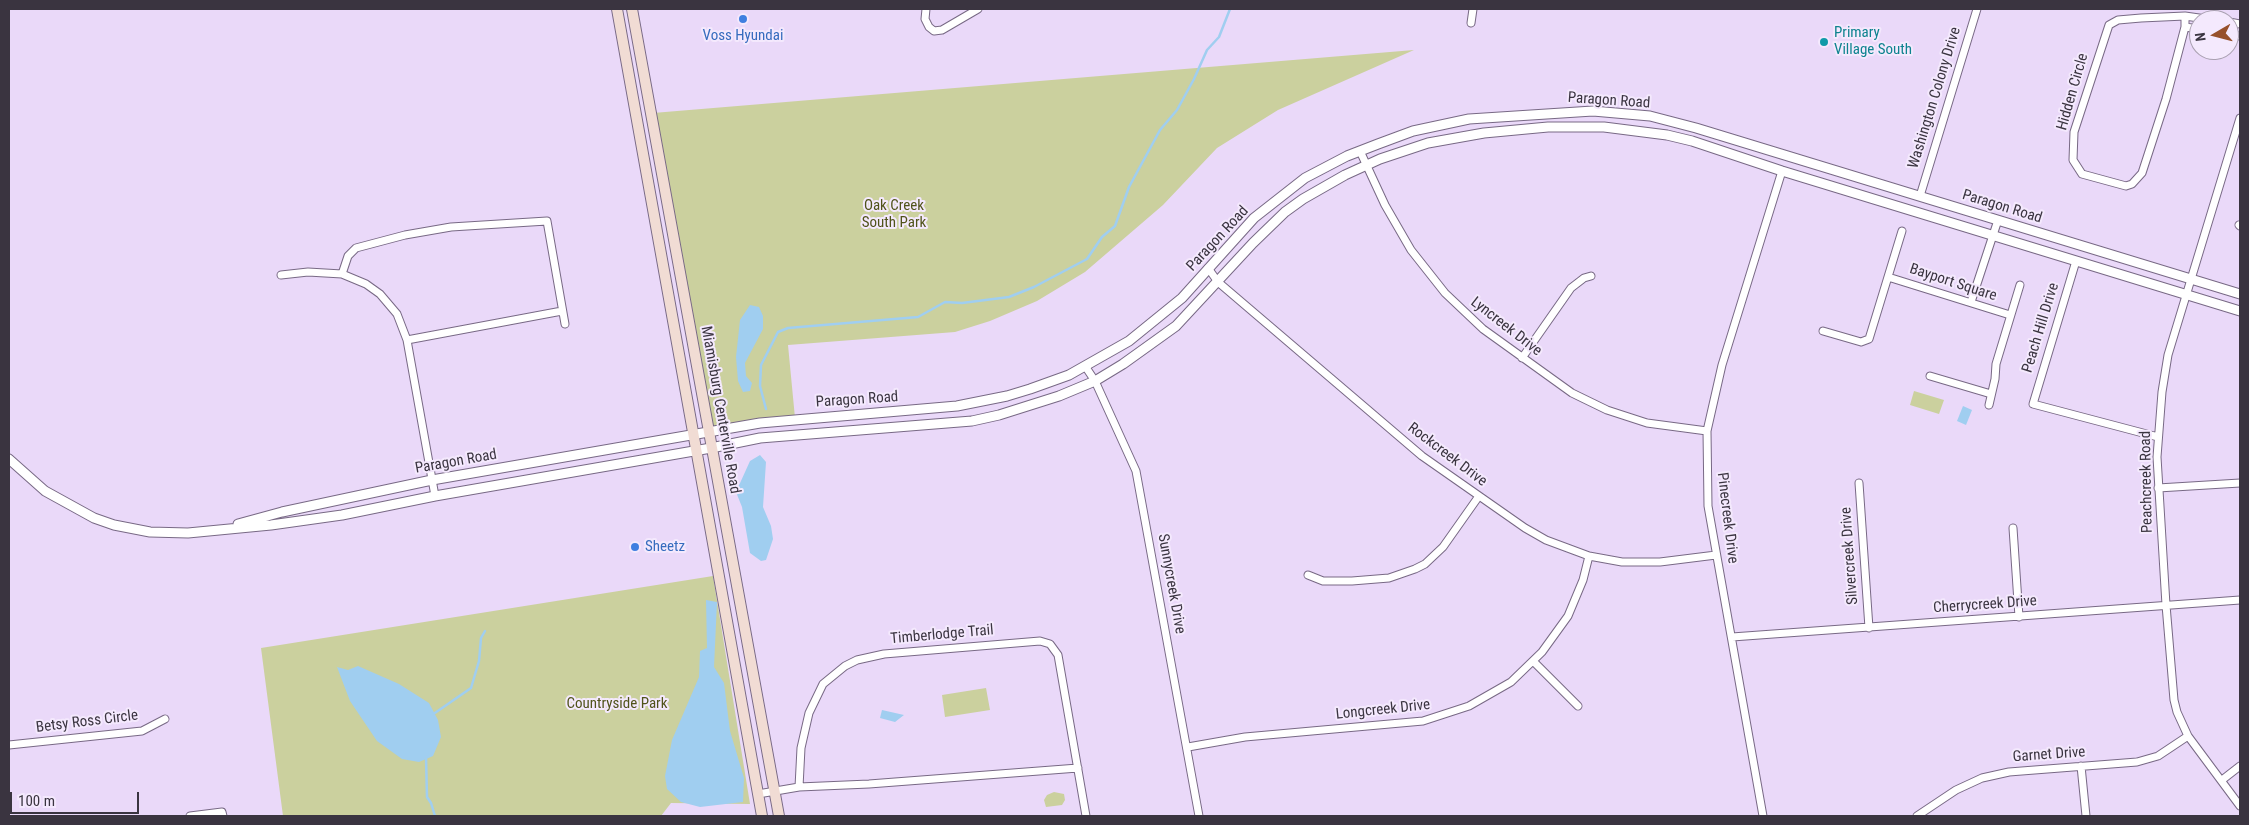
<!DOCTYPE html>
<style>
body{margin:0}
#map{position:relative;width:2249px;height:825px;overflow:hidden;background:#ead9f9;font-family:"Roboto Condensed",sans-serif}
canvas{display:block}
.frame{position:absolute;inset:0;border:10px solid #3a3440;pointer-events:none}
.north{position:absolute;left:2189px;top:10px;width:50px;height:50px;box-sizing:border-box;background:#f4e9fd;border:1px solid #aaa1b1;border-radius:50%;rotate:262deg;font-size:14px;font-weight:700;line-height:20px;text-align:center;color:#3a3440}
.north::after{content:'';display:block;margin:auto;width:18px;height:22px;background:#97502b;clip-path:polygon(50% 0,100% 100%,50% 72%,0 100%)}
.scale{position:absolute;left:10px;top:792px;width:129px;height:22px;box-sizing:border-box;border:2px solid #3a3440;border-top:0;padding-left:6px;font-size:15px;line-height:18px;white-space:nowrap;color:#3a3440;-webkit-text-stroke:4px #f4e9fd;paint-order:stroke}
</style>
<div id="map">
<canvas width="2249" height="825"></canvas>
<div class="frame"></div>
<div class="north">N</div>
<div class="scale">100 m</div>
</div>
<script>
const context = document.querySelector('canvas').getContext('2d');
context.lineJoin = 'round';
function paint(path, color) { context.fillStyle = color; context.fill(path, 'evenodd'); }
const toPath = rows => new Path2D(rows.map(r => 'M' + r).join(''));
function stroke(path, color, width, dash) { context.strokeStyle = color; context.lineWidth = width; context.lineCap = dash ? 'butt' : 'round'; context.setLineDash(dash || []); context.stroke(path); }
function write(font, color, halo, rows, align = 'center') {
  context.font = font + ' "Roboto Condensed",sans-serif'; context.lineWidth = 4; context.setLineDash([]); context.textBaseline = 'middle'; context.strokeStyle = halo; context.fillStyle = color; for (const [text, x, y, turn = 0] of rows) {
    context.save(); context.translate(x, y); context.rotate((+turn || 0) * Math.PI / 180); context.textAlign = isNaN(turn) ? turn : align; if (halo) context.strokeText(text, 0, 0); context.fillText(text, 0, 0); context.restore();
  }
}
paint(toPath([
 [1414,50,1278,110,1217,148,1163,205,1085,272,1037,301,990,321,955,332,788,345,795,418,708,432,653,113],
 [1914,391,1944,400,1939,414,1910,405],
 [713,576,750,804,671,803,661,816,283,816,261,648],
 [986,688,990,710,945,717,942,695],
 [1054,792,1064,794,1065,800,1062,805,1046,807,1044,800,1047,795]
]), '#cbd09e');
paint(toPath([
 [750,305,759,307,763,316,763,329,745,363,746,376,752,383,750,391,743,392,738,381,736,357,740,320],
 [1963,406,1972,410,1966,425,1957,421],
 [760,455,766,462,763,507,771,526,773,539,766,560,761,561,750,553,742,507,736,492,750,461],
 [706,600,717,602,714,667,724,683,730,731,744,778,743,802,700,807,681,802,667,789,665,776,672,740,699,677,700,651,707,648],
 [358,666,399,684,429,703,438,720,441,737,433,756,419,762,402,759,377,741,350,701,337,667,348,670],
 [882,710,904,715,895,722,880,718]
]), '#a0cef0');
stroke(toPath([
 [766,409,760,386,761,365,778,332,788,328,918,317,945,302,962,303,1009,297,1034,287,1087,259,1102,237,1115,226,1129,187,1160,130,1177,110,1194,79,1207,50,1219,37,1230,9],
 [432,715,471,688,479,661,481,638,485,631],
 [426,757,427,797,431,803,435,816]
]), '#a0cef0', 2.5);
const minor = toPath([
 [926,9,925,19,929,27,934,31,942,30,978,9],
 [2185,16,2185,27,2166,99,2142,173,2132,184,2126,186,2082,174,2073,160,2074,132,2109,25,2118,20,2141,18,2185,16,2213,20],
 [2229,22,2240,24],
 [1471,23,1473,9],
 [2185,27,2199,29],
 [2229,35,2240,36],
 [2240,118,2168,355,2162,392,2157,457,2166,605,2174,700,2177,712,2188,736,2240,806],
 [1360,151,1385,205,1411,250,1445,293,1483,329,1572,393,1607,410,1647,423,1707,431],
 [1920,196,1977,9],
 [2239,225,2240,226],
 [2076,261,2033,404,2158,437],
 [1208,268,1218,282,1422,456,1525,528,1546,540,1589,556,1622,562,1660,562,1716,555],
 [342,274,348,256,356,248,405,235,451,227,547,221,565,324],
 [281,275,308,272,342,274,366,284,380,294,397,314,407,340,435,496],
 [1888,277,2010,315],
 [1971,302,1998,220],
 [1823,331,1861,342,1869,339,1902,231],
 [407,340,562,311],
 [1522,358,1571,288,1584,278,1591,276],
 [1085,366,1095,381,1136,471,1199,816],
 [1930,376,1991,394],
 [1989,405,1995,379,1996,364,2020,285],
 [1859,483,1869,628],
 [2158,488,2240,483],
 [2013,528,2019,617],
 [1308,575,1323,581,1352,581,1389,578,1415,569,1425,564,1443,547,1479,496],
 [1732,637,2240,600],
 [1534,662,1578,706],
 [9,745,142,731,165,719],
 [1188,747,1245,737,1423,721,1469,706,1511,682,1542,652,1568,616,1583,580,1589,556],
 [2081,766,2086,816],
 [2222,780,2240,766],
 [799,787,801,748,809,713,823,684,845,666,857,660,884,654,1040,641,1050,644,1058,655,1086,816],
 [758,794,799,787,869,784,1078,768],
 [190,816,222,812,223,816],
 [1763,816,1708,506,1707,431,1722,365,1782,171],
 [1917,816,1956,790,1982,778,2009,772,2137,762,2158,756,2188,736]
]);
const tertiary = toPath([
 [9,459,45,491,94,518,114,525,150,532,188,533,271,525,342,515,435,496,711,448,760,438,972,421,999,415,1059,396,1095,381,1123,364,1176,326,1253,243,1285,212,1303,199,1345,175,1380,159,1428,143,1484,133,1548,127,1604,127,1667,135,1692,141,1782,171,2240,311],
 [238,524,282,512,432,480,760,423,957,406,1007,396,1030,389,1069,375,1129,341,1182,298,1254,218,1305,178,1347,156,1378,144,1413,131,1469,119,1593,111,1650,116,1696,128,2240,294]
]);
const secondary = toPath([
 [617,9,762,816],
 [632,9,779,816]
]);
stroke(minor, '#786985', 9);
stroke(tertiary, '#786985', 11);
stroke(secondary, '#786985', 12);
stroke(minor, '#fff', 7);
stroke(tertiary, '#fff', 9);
stroke(secondary, '#f1dcd4', 10);
for (const [x, y, r, color] of [
 [743,19,5,"#3f7fe0"],
 [1824,42,5,"#0f9aa8"],
 [635,547,5,"#3f7fe0"]
]) { const dot = new Path2D(); dot.arc(x, y, r, 0, 2 * Math.PI); context.fillStyle = color; context.fill(dot); stroke(dot, '#f4e9fd', 2); }
write('15px', '#0d838f', '#f4e9fd', [
 ["Primary",1834,33],
 ["Village South",1834,50]
], 'left');
write('15px', '#366cbe', '#f4e9fd', [
 ["Voss Hyundai",743,36],
 ["Sheetz",645,547,"left"]
]);
write('15px', '#3a3440', '#f4e9fd', [
 ["Hidden Circle",2073,92,-74],
 ["Washington Colony Drive",1935,98,-73],
 ["Paragon Road",1609,101,4],
 ["Paragon Road",2002,207,17],
 ["Paragon Road",1218,239,-47],
 ["Bayport Square",1953,283,18],
 ["Lyncreek Drive",1506,327,38],
 ["Peach Hill Drive",2041,328,-73],
 ["Paragon Road",857,400,-4],
 ["Miamisburg Centerville Road",720,410,80],
 ["Rockcreek Drive",1447,455,37],
 ["Paragon Road",456,462,-10],
 ["Peachcreek Road",2147,482,-91],
 ["Pinecreek Drive",1727,518,83],
 ["Silvercreek Drive",1850,556,-94],
 ["Sunnycreek Drive",1171,584,80],
 ["Cherrycreek Drive",1985,605,-4],
 ["Timberlodge Trail",942,635,-5],
 ["Longcreek Drive",1383,710,-6],
 ["Betsy Ross Circle",87,722,-7],
 ["Garnet Drive",2049,755,-4]
]);
write('15px', '#50531a', '#f4e9fd', [
 ["Oak Creek",894,206],
 ["South Park",894,223],
 ["Countryside Park",617,704]
]);
</script>
